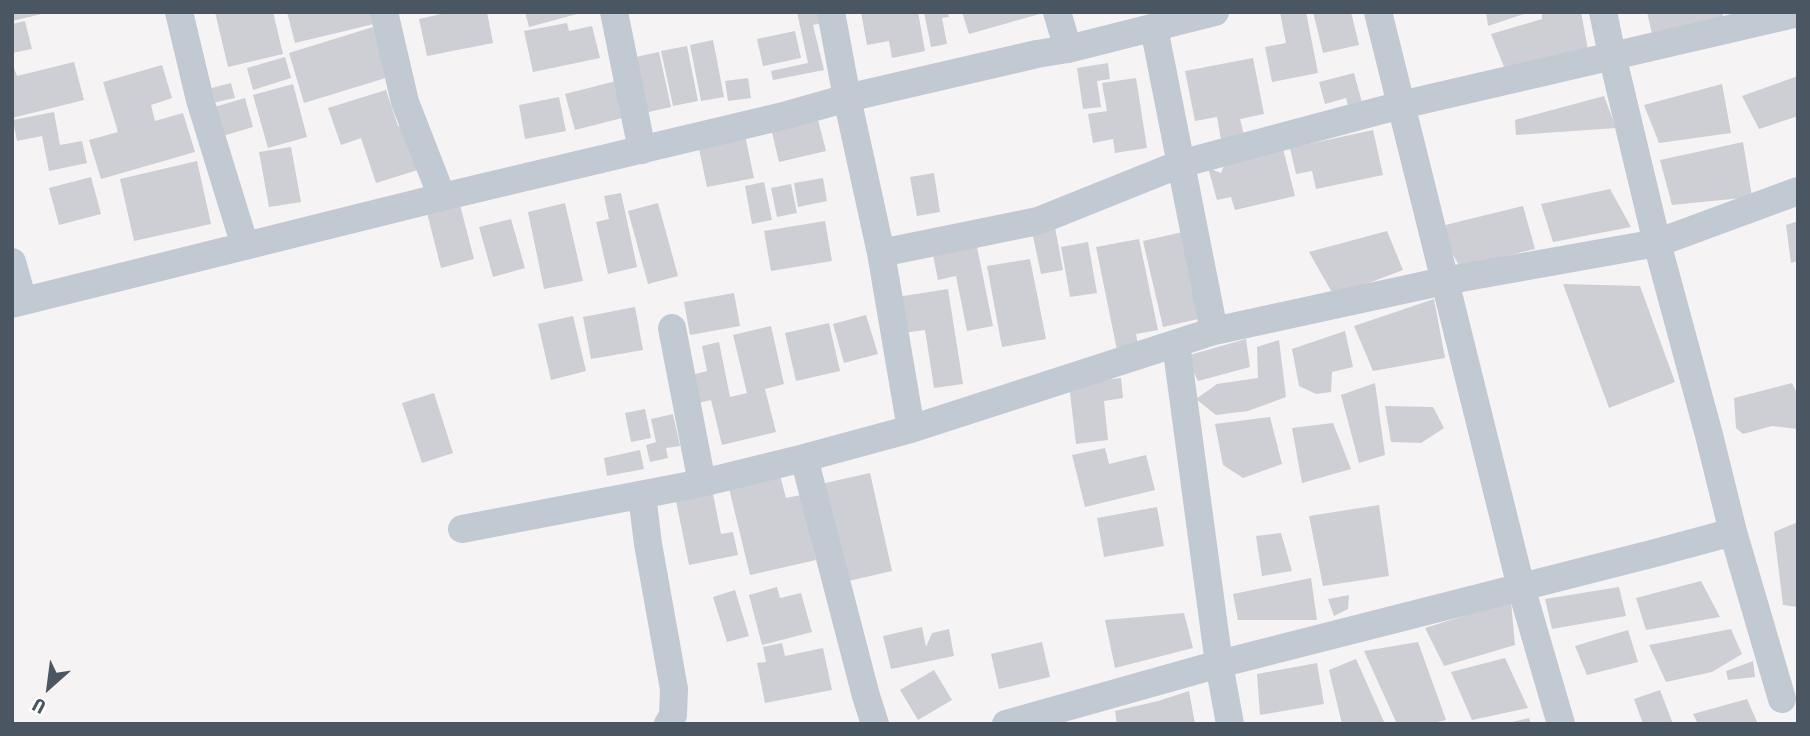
<!DOCTYPE html>
<style>
body{margin:0}
#map{position:relative;width:1810px;height:736px;overflow:hidden;background:#f5f3f3;font-family:"Fira Sans Condensed",sans-serif}
canvas{display:block}
.frame{position:absolute;inset:0;border:14px solid #4a5661;pointer-events:none}
.north{position:absolute;left:14px;top:652px;width:70px;height:70px;-webkit-text-stroke:5px #fff;paint-order:stroke;rotate:208deg;font-size:19px;font-weight:700;line-height:28px;text-align:center;color:#4a5661}
.north::after{content:'';display:block;margin:auto;width:24px;height:32px;background:#4a5661;clip-path:polygon(50% 0,100% 100%,50% 72%,0 100%)}
</style>
<div id="map">
<canvas width="1810" height="736"></canvas>
<div class="frame"></div>
<div class="north">U</div>
</div>
<script>
const context = document.querySelector('canvas').getContext('2d');
context.lineJoin = 'round';
function paint(path, color) { context.fillStyle = color; context.fill(path, 'evenodd'); }
const toPath = rows => new Path2D(rows.map(r => 'M' + r).join(''));
function stroke(path, color, width, dash) { context.strokeStyle = color; context.lineWidth = width; context.lineCap = dash ? 'butt' : 'round'; context.setLineDash(dash || []); context.stroke(path); }
paint(toPath([
 [12,12,46,12,46,13,12,21],
 [215,12,273,12,283,54,228,67],
 [287,12,375,12,378,23,295,43],
 [450,12,487,12,493,43,427,56,419,19],
 [525,12,576,12,577,14,529,27],
 [797,12,821,12,823,23,813,25,824,70,773,80,771,71,808,63],
 [861,12,918,12,925,51,892,58,889,41,867,45],
 [924,12,948,12,949,17,942,18,947,44,931,47],
 [962,12,1043,12,1043,13,969,34],
 [1280,12,1306,12,1318,73,1272,82,1265,47,1286,43],
 [1313,12,1351,12,1359,45,1323,53],
 [1486,12,1527,12,1527,13,1488,26],
 [1542,12,1581,12,1589,55,1504,67,1491,34,1542,19],
 [1647,12,1722,12,1725,23,1652,34],
 [25,21,32,49,12,53,12,24],
 [567,23,569,31,592,26,600,58,533,72,524,31],
 [373,27,389,77,304,103,289,53],
 [795,31,801,58,763,66,757,39],
 [713,40,724,97,701,101,690,45],
 [687,46,698,101,673,106,661,51],
 [659,52,671,107,644,113,631,58],
 [285,57,291,78,253,90,247,68],
 [1253,58,1264,114,1240,119,1244,135,1221,140,1217,117,1195,121,1185,71],
 [74,62,84,100,12,118,12,63,17,76],
 [1108,63,1110,79,1097,81,1101,107,1083,109,1077,68],
 [162,65,172,98,151,105,155,121,183,113,195,152,101,179,89,140,118,132,103,82],
 [1354,73,1364,110,1350,113,1346,98,1325,104,1319,82],
 [1798,76,1798,116,1759,129,1742,96],
 [748,78,751,98,728,101,725,81],
 [1136,78,1147,148,1115,153,1113,139,1093,143,1088,114,1107,111,1102,83],
 [616,81,626,117,575,130,565,94],
 [231,83,235,98,208,104,204,90],
 [293,84,307,137,268,148,253,95],
 [1722,84,1731,133,1659,143,1644,105],
 [386,90,398,126,410,124,424,168,376,183,361,138,341,145,328,108],
 [1604,96,1616,128,1516,135,1515,120],
 [559,97,566,131,525,139,519,105],
 [245,98,253,127,219,137,211,108],
 [54,112,60,145,82,141,87,163,49,171,42,136,17,141,13,120],
 [816,112,826,151,779,162,770,124],
 [1373,130,1383,175,1316,189,1312,171,1296,174,1290,148],
 [745,135,754,178,707,187,698,144],
 [1743,142,1752,197,1672,205,1660,160],
 [1282,145,1295,196,1235,210,1231,197,1217,200,1208,168,1221,173,1227,159],
 [291,147,301,202,269,207,259,152],
 [197,161,211,224,134,241,120,179],
 [934,173,940,212,917,216,910,177],
 [91,177,101,214,59,225,49,188],
 [823,178,827,201,798,207,794,183],
 [764,182,772,220,752,224,745,186],
 [791,184,797,213,777,217,771,188],
 [1610,189,1631,227,1553,242,1541,204],
 [621,193,637,267,608,274,596,222,609,219,604,196],
 [459,201,474,259,441,268,426,209],
 [565,203,583,281,544,289,528,212],
 [658,203,678,276,648,284,628,211],
 [1523,206,1535,249,1460,267,1437,227],
 [511,219,525,268,493,277,479,227],
 [825,221,832,261,771,271,764,231],
 [1798,221,1798,261,1791,263,1786,225],
 [1054,222,1063,270,1041,274,1031,227],
 [1187,231,1207,317,1163,327,1143,241],
 [1387,231,1403,270,1334,296,1309,252],
 [975,237,993,326,967,331,956,276,938,280,931,245],
 [1139,239,1158,330,1136,334,1139,350,1118,355,1096,247],
 [1088,242,1097,293,1070,297,1061,247],
 [1030,259,1046,339,1002,347,987,266],
 [1563,284,1640,286,1675,382,1609,408],
 [948,289,963,384,934,388,925,330,903,333,897,297],
 [734,293,740,326,690,335,684,302],
 [1434,299,1445,358,1373,371,1354,326],
 [635,307,643,350,591,359,583,317],
 [866,315,878,354,844,363,833,324],
 [573,316,586,371,551,380,538,324],
 [829,323,840,371,796,381,785,333],
 [771,326,784,384,765,389,776,432,722,445,711,400,690,405,684,377,707,371,702,346,719,342,730,397,747,393,733,335],
 [1345,331,1353,367,1332,372,1331,392,1316,394,1299,386,1292,349],
 [1246,339,1250,367,1198,381,1186,356],
 [1279,340,1286,397,1248,411,1216,415,1196,399,1217,384,1258,378,1257,347],
 [1121,378,1123,398,1104,401,1108,440,1076,444,1069,384],
 [1375,383,1385,455,1359,463,1341,395],
 [1792,383,1798,395,1798,429,1772,426,1743,434,1736,428,1734,398],
 [434,393,453,453,422,463,402,403],
 [1385,406,1433,407,1444,428,1421,443,1391,442],
 [645,409,651,438,631,442,625,413],
 [673,414,680,446,666,448,668,458,650,462,646,445,656,442,651,419],
 [1270,417,1282,464,1243,478,1223,465,1215,424],
 [1333,423,1351,469,1302,483,1292,428],
 [1105,448,1109,464,1146,455,1155,490,1085,507,1072,455],
 [640,450,644,469,607,476,604,458],
 [778,468,786,498,801,495,816,560,750,575,727,480],
 [870,473,892,571,844,582,821,484],
 [713,494,721,534,733,532,738,555,689,565,676,501],
 [1379,505,1389,576,1323,586,1309,516],
 [1157,507,1164,546,1104,557,1097,518],
 [1798,522,1798,607,1783,605,1774,532],
 [1281,533,1292,571,1262,576,1256,536],
 [1311,578,1317,620,1238,620,1233,594],
 [1701,581,1720,617,1646,630,1636,598],
 [777,587,780,598,801,593,812,632,762,645,749,595],
 [1619,587,1626,616,1552,629,1545,599],
 [735,590,749,636,727,642,713,597],
 [1349,595,1348,609,1334,616,1328,599],
 [1511,601,1515,645,1444,666,1425,628],
 [1184,613,1193,648,1115,668,1105,620],
 [922,627,926,647,932,633,949,629,954,656,891,669,883,636],
 [1731,629,1742,654,1712,672,1666,682,1649,645],
 [1628,630,1638,662,1587,675,1575,646],
 [1042,642,1050,677,999,689,991,654],
 [1418,642,1446,720,1428,724,1397,724,1364,651],
 [782,643,785,656,823,648,832,690,765,703,757,663,766,662,763,647],
 [1505,658,1528,708,1472,720,1451,672],
 [1356,659,1385,724,1342,724,1329,670],
 [1753,661,1755,677,1728,680,1726,671],
 [1317,663,1324,704,1260,715,1257,674],
 [934,670,952,700,918,720,900,690],
 [1660,690,1673,724,1643,724,1634,699],
 [1189,691,1195,724,1117,724,1115,711,1158,701],
 [1747,699,1758,724,1698,724,1693,714],
 [1529,718,1531,724,1508,724,1508,723]
]), '#cdcfd5');
stroke(toPath([
 [179,12,200,100,245,246],
 [384,12,405,102,442,197],
 [614,12,642,150],
 [831,12,847,98,881,253,911,429],
 [1057,12,1068,49],
 [1378,12,1521,587,1561,724],
 [1603,12,1612,55,1657,243,1709,435,1733,532,1782,699],
 [1154,28,1214,331],
 [881,253,1038,221,1180,164,1401,105,1798,13],
 [12,262,23,301],
 [12,304,442,197,787,115,847,98,1037,54,1068,49,1215,12],
 [672,328,702,483],
 [1176,344,1219,664,1230,724],
 [804,458,866,696,875,724],
 [642,495,648,544,674,689,673,715,668,724],
 [462,529,702,483,804,458,911,429,1214,331,1444,281,1657,243,1798,191],
 [1006,724,1219,664,1655,553,1733,532]
]), '#c1cad2', 28);
</script>
